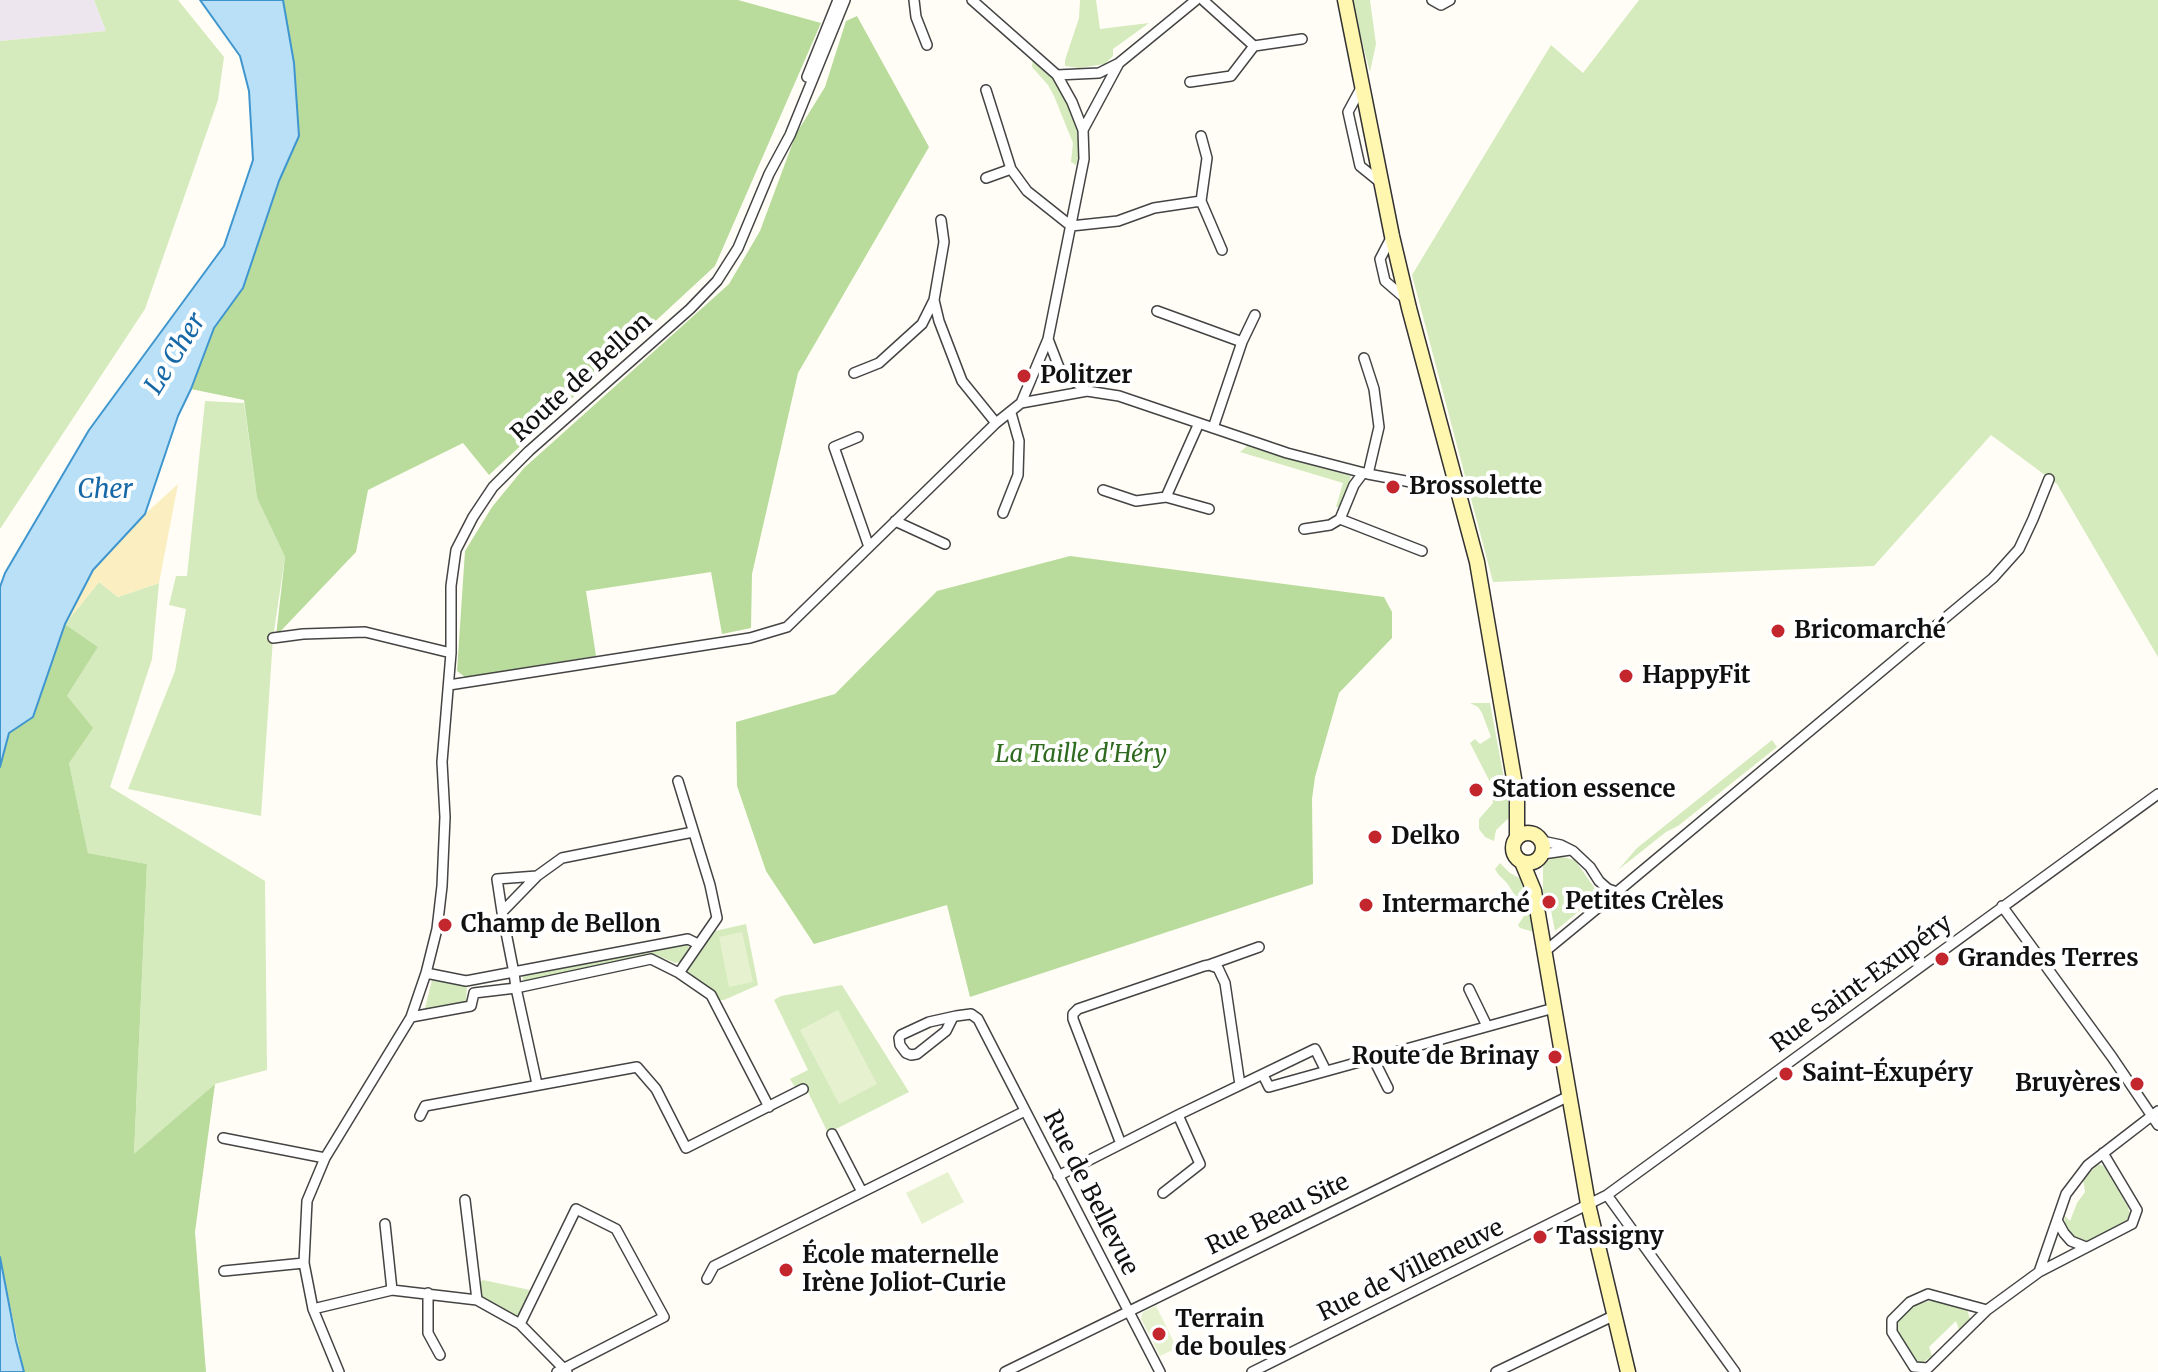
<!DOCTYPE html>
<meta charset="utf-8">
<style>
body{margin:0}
canvas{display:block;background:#fffdf5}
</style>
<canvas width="2158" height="1372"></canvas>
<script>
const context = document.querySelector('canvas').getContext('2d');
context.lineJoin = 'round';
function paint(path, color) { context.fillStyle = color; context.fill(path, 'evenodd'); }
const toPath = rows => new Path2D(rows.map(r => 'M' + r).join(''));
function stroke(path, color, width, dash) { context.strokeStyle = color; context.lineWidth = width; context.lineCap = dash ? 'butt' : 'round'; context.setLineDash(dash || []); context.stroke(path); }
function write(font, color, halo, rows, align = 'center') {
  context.font = font + ' Merriweather,serif'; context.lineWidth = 8; context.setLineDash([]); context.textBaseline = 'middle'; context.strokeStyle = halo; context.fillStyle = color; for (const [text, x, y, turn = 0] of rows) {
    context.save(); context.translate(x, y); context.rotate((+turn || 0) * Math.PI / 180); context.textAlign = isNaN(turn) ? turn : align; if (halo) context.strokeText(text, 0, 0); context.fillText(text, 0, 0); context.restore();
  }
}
paint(toPath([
 [0,0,94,0,106,31,0,41]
]), '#eee6ef');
paint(toPath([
 [94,0,178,0,224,57,218,100,145,309,0,529,0,41,106,31],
 [1080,0,1096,0,1100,29,1149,23,1113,49,1113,56,1105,64,1079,68,1065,66,1065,60,1079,18],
 [1353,0,1370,0,1376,44,1370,72,1355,15],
 [1639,0,2158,0,2158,657,2057,484,1991,435,1874,566,1493,582,1412,275,1551,45,1583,73],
 [1033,59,1056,80,1066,100,1077,131,1080,149,1076,165,1071,162,1073,143,1054,96,1048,85,1032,67],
 [205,401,244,403,257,498,285,557,273,638,261,816,128,789,175,671,186,609,169,605,176,576,187,576],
 [1247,446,1351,476,1341,507,1336,507,1343,483,1240,452],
 [99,582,118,597,159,583,152,659,110,787,265,881,267,1070,215,1084,134,1155,147,864,88,853,69,763,67,696,98,647,65,624],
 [1470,703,1490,703,1511,816,1496,830,1494,841,1485,837,1479,829,1479,819,1493,803,1490,782,1470,743,1475,739,1480,744,1491,737,1482,713,1478,707],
 [1772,740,1777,747,1678,826,1666,832,1618,870,1637,848],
 [1554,855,1575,860,1600,896,1594,903,1589,903,1555,931,1549,900,1543,893,1543,866],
 [1500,863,1510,873,1521,879,1534,932,1520,928,1518,925,1524,916,1523,908,1507,883,1498,874,1495,869],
 [746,924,758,985,724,1000,719,1000,714,992,687,971,715,931],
 [688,944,689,948,680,962,675,963,656,955,524,982,522,975],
 [432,980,467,985,466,1003,428,1012,425,1008],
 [842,985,909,1092,828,1133,804,1084,795,1087,790,1079,808,1070,774,1000,781,996],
 [2098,1164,2104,1166,2128,1207,2130,1214,2126,1221,2090,1242,2072,1236,2065,1225,2064,1215,2070,1221,2077,1203,2085,1192,2083,1179],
 [483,1280,530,1290,520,1313,516,1316,482,1299,480,1295,480,1282],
 [1933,1300,1967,1309,1970,1319,1959,1330,1956,1321,1929,1347,1932,1356,1922,1363,1916,1360,1896,1332,1895,1326,1905,1312,1918,1304]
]), '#d5ebbd');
paint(toPath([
 [283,0,738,0,821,23,715,266,489,475,463,443,368,490,356,552,276,636,285,557,257,498,244,400,191,389,214,328,243,288,279,181,299,136],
 [857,16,929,147,798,373,752,574,751,628,722,634,711,572,586,591,596,656,465,677,457,671,465,551,492,507,524,468,729,284,760,231,796,134,825,87,846,21],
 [1070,556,1384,597,1392,612,1392,638,1339,693,1315,777,1312,799,1313,884,970,997,947,905,814,944,766,871,737,786,736,722,835,694,937,591],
 [65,624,98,647,67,696,93,728,69,763,88,853,147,864,134,1154,215,1084,195,1232,206,1372,24,1372,0,1257,0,767,9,733,33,717]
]), '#b9dc9c');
paint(toPath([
 [178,484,159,583,118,597,99,582,65,624,93,570,145,514]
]), '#fbeec1');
paint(toPath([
 [742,932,753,982,729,987,719,937],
 [838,1010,877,1084,839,1104,800,1030],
 [948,1172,964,1202,922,1224,906,1193],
 [1156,1306,1177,1348,1160,1356,1141,1319,1143,1312]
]), '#e6f2cf');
const water = toPath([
 [200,0,283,0,294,63,299,136,279,181,243,288,214,328,191,389,178,416,145,514,93,570,65,624,33,717,9,733,0,767,0,587,5,573,89,430,224,246,253,160,249,91,240,56,200,0],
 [0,1257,16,1341,24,1372,0,1372,0,1257]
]);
paint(water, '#b9e0f7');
stroke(water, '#3f96cf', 2);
const street = toPath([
 [914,0,916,17,927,45],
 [1432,0,1441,5,1450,0],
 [1204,1,1254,46,1302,39],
 [1057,75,1099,73,1119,63,1196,0],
 [807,77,838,0],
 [1190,82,1231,76,1254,46],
 [1361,88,1348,112,1360,166,1381,183],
 [986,90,1011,169,1027,191,1071,226,1118,221,1154,208,1201,201],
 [1083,130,1119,63],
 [1201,136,1207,158,1201,201,1222,250],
 [986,178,1011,169],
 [1392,236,1380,259,1385,281,1407,300],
 [934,300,939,321,962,381,996,423],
 [1157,311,1242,342],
 [1048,339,1060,370,1087,391],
 [1364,358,1374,389,1379,427,1368,474],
 [854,373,879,363,922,324,934,300,944,242,941,220],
 [1021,403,1087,391,1119,396,1287,453,1368,474,1432,486,1455,484],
 [1213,428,1242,342,1255,315],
 [858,437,834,447,869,547],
 [1103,490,1136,501,1166,497,1209,509],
 [1166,497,1199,423],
 [1003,513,1018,475,1019,441,1011,413],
 [1340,519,1354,485,1363,473],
 [895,521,945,544],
 [1304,529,1330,525,1340,519,1422,551],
 [273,638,303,634,365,632,451,653],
 [449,685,750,638,787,627,996,423,1021,403,1048,339,1084,159,1083,130,1072,102,1057,75,972,0],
 [678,781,710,885,717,918,679,973],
 [1542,841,1561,845,1573,851,1590,867,1599,881,1608,889,1617,892],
 [1543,854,1570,850],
 [537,876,502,912,514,973,516,988,537,1084],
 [2002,906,2112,1057,2158,1125],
 [502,912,497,879,537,876,562,858,693,832],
 [1544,949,1549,948,1617,892,1993,578,2019,549,2033,519,2049,479],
 [1209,965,1259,947],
 [426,973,466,981,688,939,698,944],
 [1469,989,1487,1026],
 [411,1017,471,1006,474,993,516,988,651,959,679,973,711,995,769,1107],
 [953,1017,946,1031,917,1054,911,1055,906,1053,900,1045,899,1038,901,1035,929,1022,956,1016,971,1014,978,1019,1160,1372],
 [1373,1058,1388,1088],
 [1263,1075,1269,1087,1554,1008],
 [420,1116,425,1106,637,1067,656,1089,686,1148,803,1089],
 [832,1134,862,1192],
 [223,1138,325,1158],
 [1121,1144,1073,1019,1073,1014,1078,1009,1204,966,1209,965,1218,968,1225,983,1240,1085],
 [1058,1176,1178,1115,1315,1049,1326,1071],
 [1163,1193,1200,1164,1178,1115],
 [1607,1195,1735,1372],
 [465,1200,477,1300],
 [2058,1222,2064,1233,2071,1241,2086,1247],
 [385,1224,392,1290],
 [224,1271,304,1263],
 [2039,1272,2066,1194,2088,1165,2158,1111],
 [707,1279,714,1266,1025,1111],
 [428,1293,428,1333,440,1355],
 [313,1309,392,1290,477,1300,520,1324,567,1372],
 [1987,1310,1928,1294,1910,1302,1892,1320,1892,1332,1914,1367,1928,1368,1987,1310,2039,1272,2132,1224,2137,1210,2103,1153],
 [520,1324,576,1209,616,1229,664,1317,557,1372],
 [339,1372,313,1309,304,1263,307,1201,325,1158,411,1017,426,973,437,929,442,886,445,817,442,762,451,653,451,586,456,550,473,517,493,487,529,451,690,309,717,281,738,248,769,174,790,135,845,0],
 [1005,1372,1569,1096],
 [1252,1372,1607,1195,2158,794],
 [1496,1372,1615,1315]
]);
const secondary = toPath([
 [1345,0,1392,236,1409,308,1477,562,1517,796,1517,838],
 '1513 848a15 15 0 1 1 30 0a15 15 0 1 1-30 0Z',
 [1522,862,1534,891,1588,1204,1628,1372]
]);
stroke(street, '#444', 12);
stroke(secondary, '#333', 17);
stroke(street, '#fff', 9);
stroke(secondary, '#fff6b0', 14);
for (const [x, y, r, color] of [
 [1024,376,8,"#c4262e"],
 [1393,487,8,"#c4262e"],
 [1778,631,8,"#c4262e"],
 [1626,676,8,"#c4262e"],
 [1476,790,8,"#c4262e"],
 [1375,837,8,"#c4262e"],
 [1549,902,8,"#c4262e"],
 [1366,905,8,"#c4262e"],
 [445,925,8,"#c4262e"],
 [1942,959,8,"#c4262e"],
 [1555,1057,8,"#c4262e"],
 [1786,1074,8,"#c4262e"],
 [2137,1084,8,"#c4262e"],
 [1540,1237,8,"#c4262e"],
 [786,1270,8,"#c4262e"],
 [1159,1334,8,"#c4262e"]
]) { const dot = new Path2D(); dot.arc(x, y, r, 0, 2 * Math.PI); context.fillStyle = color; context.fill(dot); stroke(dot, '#fff', 3); }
write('bold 24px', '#111', '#fff', [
 ["Politzer",1040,376],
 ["Brossolette",1409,487],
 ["Bricomarché",1794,631],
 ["HappyFit",1642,676],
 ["Station essence",1492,790],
 ["Delko",1391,837],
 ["Petites Crèles",1565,902],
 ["Intermarché",1382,905],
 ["Champ de Bellon",461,925],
 ["Grandes Terres",1958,959],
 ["Route de Brinay",1539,1057,"right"],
 ["Saint-Éxupéry",1802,1074],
 ["Bruyères",2121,1084,"right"],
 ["Tassigny",1556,1237],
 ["École maternelle",802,1256],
 ["Irène Joliot-Curie",802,1284],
 ["Terrain",1175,1320],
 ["de boules",1175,1348]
], 'left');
write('24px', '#111', '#fff', [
 ["Route de Bellon",582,378,-42],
 ["Rue Saint-Exupéry",1862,984,-36],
 ["Rue de Bellevue",1090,1193,63],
 ["Rue Beau Site",1278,1215,-26],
 ["Rue de Villeneuve",1411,1271,-26]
]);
write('italic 24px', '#2f6b1f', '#fff', [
 ["La Taille d'Héry",1081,755]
]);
write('italic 26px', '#1768a6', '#fff', [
 ["Le Cher",176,354,-58],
 ["Cher",105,491]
]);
</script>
